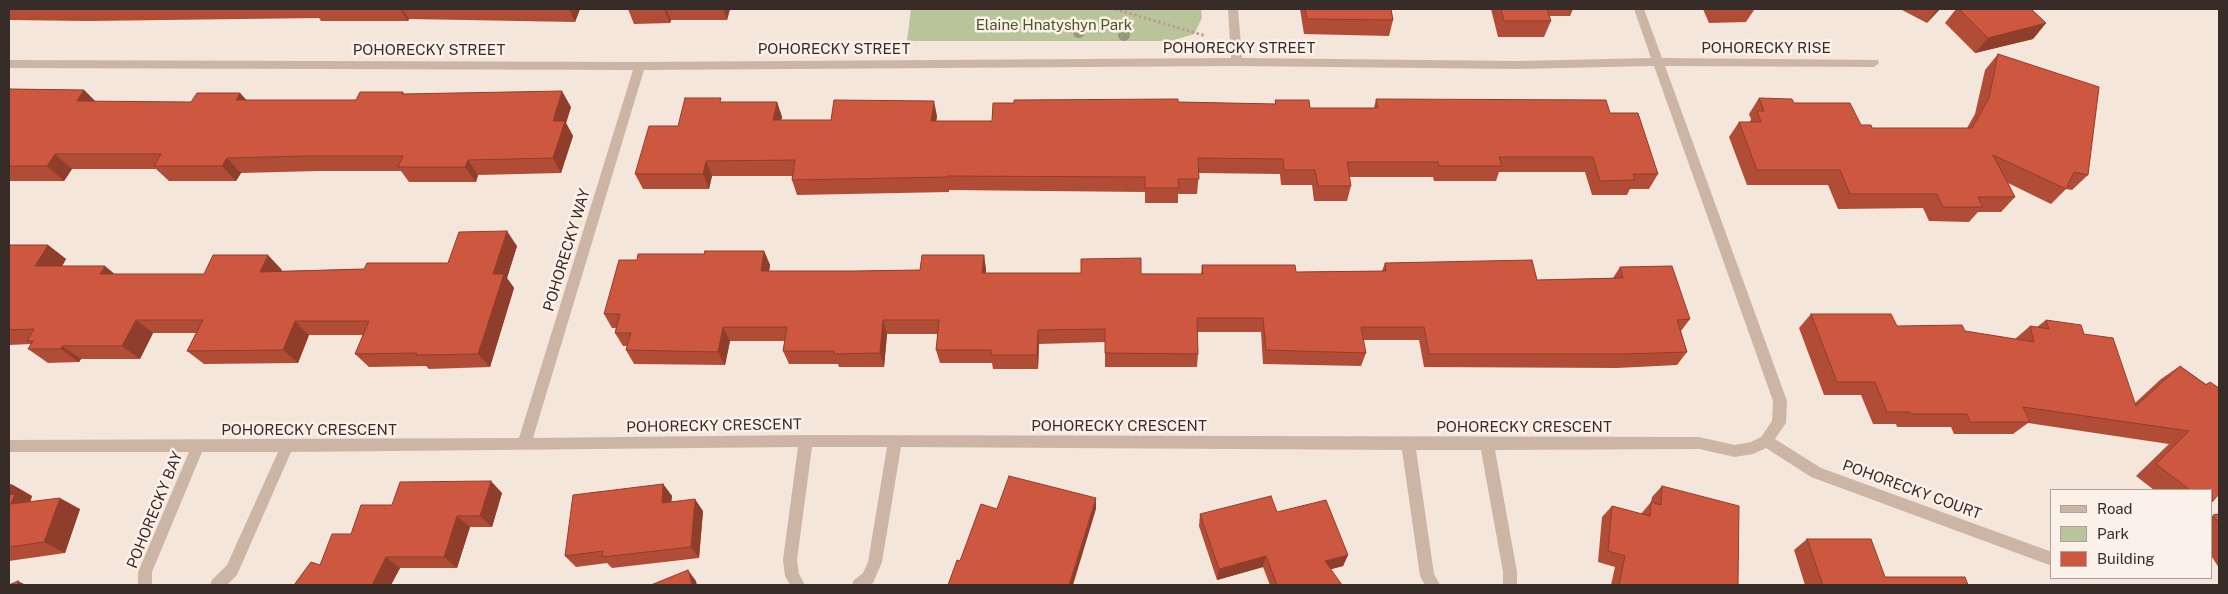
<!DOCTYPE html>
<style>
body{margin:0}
#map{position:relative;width:2228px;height:594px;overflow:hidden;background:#f4e6db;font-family:"Public Sans",sans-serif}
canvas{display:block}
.frame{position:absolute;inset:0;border:10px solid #382c28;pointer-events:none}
.legend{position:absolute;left:2050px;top:489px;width:162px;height:90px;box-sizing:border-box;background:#fbf1e8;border:1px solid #ada29b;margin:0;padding:6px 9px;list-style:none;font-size:15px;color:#382c28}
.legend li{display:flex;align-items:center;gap:10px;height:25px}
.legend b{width:25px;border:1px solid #ada29b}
</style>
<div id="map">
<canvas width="2228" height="594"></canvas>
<div class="frame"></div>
<ul class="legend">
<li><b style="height:6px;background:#cdb5a6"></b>Road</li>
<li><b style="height:14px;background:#b9c49a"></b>Park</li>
<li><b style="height:14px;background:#ce583f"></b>Building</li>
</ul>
</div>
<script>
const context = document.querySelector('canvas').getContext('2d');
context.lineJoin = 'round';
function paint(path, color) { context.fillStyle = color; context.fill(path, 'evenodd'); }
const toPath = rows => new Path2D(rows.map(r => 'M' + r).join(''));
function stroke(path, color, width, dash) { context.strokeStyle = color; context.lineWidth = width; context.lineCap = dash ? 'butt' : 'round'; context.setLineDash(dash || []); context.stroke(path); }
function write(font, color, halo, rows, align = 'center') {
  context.font = font + ' "Public Sans",sans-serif'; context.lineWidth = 5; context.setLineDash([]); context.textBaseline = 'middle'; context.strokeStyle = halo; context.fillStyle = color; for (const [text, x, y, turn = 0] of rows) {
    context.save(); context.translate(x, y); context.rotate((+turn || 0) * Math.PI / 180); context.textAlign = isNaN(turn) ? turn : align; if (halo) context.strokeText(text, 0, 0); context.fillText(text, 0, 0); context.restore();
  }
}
paint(toPath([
 [911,9,1201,9,1202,18,1194,34,1171,41,907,41]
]), '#b9c49a');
stroke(toPath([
 [1115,9,1206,36]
]), '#b99f90', 3, [2.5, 2.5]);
paint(toPath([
 [1228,9,1238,9,1242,58,1517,61,1651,58,1634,9,1644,9,1662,58,1878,60,1879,63,1874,67,1665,66,1787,401,1786,423,1775,439,1821,468,2052,552,2052,566,1811,477,1766,448,1753,454,1735,457,1699,449,1495,450,1517,572,1517,585,1503,585,1503,572,1481,450,1416,450,1434,574,1440,585,1425,585,1420,576,1402,450,901,447,882,562,873,583,870,585,852,585,854,580,863,573,868,562,887,447,812,447,797,560,799,574,805,585,790,585,785,576,783,560,798,447,291,452,237,575,227,585,210,585,212,580,227,565,278,452,202,452,152,572,152,585,138,585,138,572,189,452,9,452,9,440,519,438,633,70,9,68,9,60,640,62,1231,58,1228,9],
 [1237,66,1517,69,1654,66,1773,401,1772,421,1761,437,1751,442,1735,445,1699,437,806,435,533,438,644,70,1237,66]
]), '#cdb5a6');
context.fillStyle = '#96987a';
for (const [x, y] of [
 [1079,32],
 [1124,35]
]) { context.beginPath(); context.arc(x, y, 6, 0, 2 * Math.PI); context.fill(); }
paint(toPath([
 [9,9,580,9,575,22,409,19,408,21,321,21,319,18,89,21,9,20],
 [628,9,730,9,727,20,671,20,670,23,634,24],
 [1300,9,1391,9,1393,20,1389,36,1304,34],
 [1491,9,1573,9,1570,16,1549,16,1551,21,1544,37,1498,37],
 [1703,9,1783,9,1782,10,1754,10,1746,22,1709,23],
 [1900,9,1940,9,1927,23],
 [1956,9,2031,9,2046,23,2033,39,1975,53,1945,23],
 [1998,54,2088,175,2072,190,2066,189,2051,204,2008,183,2015,197,2001,212,1978,212,1969,222,1929,221,1923,208,1838,209,1828,185,1747,185,1729,137,1739,122,1750,122,1751,119,1749,114,1759,98,1794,103,1861,125,1872,128,1967,128,1975,114,1985,70],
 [9,89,84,90,96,102,191,102,240,93,246,100,356,100,403,92,404,94,571,107,566,123,573,136,561,173,478,175,476,182,409,182,401,171,318,171,241,173,236,181,169,181,156,169,72,169,64,181,9,181],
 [1376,99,1610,113,1658,174,1649,189,1630,189,1627,195,1592,195,1585,172,1499,172,1496,181,1434,181,1433,177,1349,177,1351,186,1347,201,1314,201,1312,185,1281,185,1280,174,1199,173,1197,194,1178,194,1178,203,1145,203,1145,192,949,190,949,192,797,195,792,180,792,176,712,176,709,189,643,189,635,174,678,126,722,102,777,102,782,117,781,120,831,120,937,116,936,121,992,121,1178,102,1275,104,1275,100,1310,108,1374,108],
 [9,245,48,245,66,259,62,266,115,274,204,274,282,270,281,271,364,269,448,263,517,246,507,278,514,288,490,367,429,369,426,366,369,367,355,354,363,335,309,335,298,363,204,364,187,351,196,333,153,333,140,359,81,359,79,362,48,363,28,349,31,344,9,345],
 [764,251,770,265,769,271,854,271,920,270,984,255,986,270,986,273,1201,274,1202,265,1296,272,1382,271,1385,263,1537,280,1613,278,1620,267,1690,319,1681,331,1687,352,1677,365,1617,368,1424,367,1419,340,1363,340,1366,353,1361,366,1263,364,1261,332,1197,332,1198,354,1197,367,1105,367,1105,342,1039,344,1038,369,993,369,992,363,940,363,936,350,938,334,887,334,884,367,839,367,838,364,789,364,783,351,785,341,730,341,725,365,634,364,626,350,627,346,623,346,615,333,616,328,612,328,604,314,637,260,704,254],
 [1811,314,1897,326,1965,331,2015,339,2030,326,2037,327,2046,320,2084,334,2135,403,2161,379,2180,366,2206,384,2210,382,2212,490,2154,490,2136,476,2169,444,2028,423,2013,434,1954,434,1951,427,1897,427,1896,424,1873,424,1861,395,1824,395,1799,328],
 [11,484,32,496,30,502,80,509,65,553,9,561,9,485],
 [663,484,672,496,671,502,703,511,699,558,612,568,607,563,576,567,565,556],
 [1662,486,1738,585,1611,585,1615,567,1598,562,1602,517,1612,506,1641,514,1651,502,1652,497],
 [502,493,492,527,470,527,457,568,400,568,391,585,294,585,320,565,351,534,392,505],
 [1277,512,1348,555,1343,566,1330,569,1342,585,1270,585,1263,567,1217,580,1199,526,1200,514],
 [2219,514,2219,568,2212,557,2212,516],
 [1807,539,1885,577,1968,585,1805,585,1794,550]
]), '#b14c36');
paint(toPath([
 [400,9,402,9,409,19,408,21],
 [569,9,580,9,575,22],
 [664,9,666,9,671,20,670,23],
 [723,9,730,9,727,20],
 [1937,9,1940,9,1927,23],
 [2046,23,2033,39,1975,53,1988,38],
 [84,90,100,106,77,101],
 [562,91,571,107,566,123,573,136,561,173,553,158,553,121],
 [240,93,254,108,236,100],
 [934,101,937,116,934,136,931,121],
 [777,102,782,117,778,135,773,120],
 [55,154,72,169,64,181,47,166],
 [227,158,241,173,236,181,222,166],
 [468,160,478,175,476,182,465,167],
 [706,161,712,176,709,189,703,174],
 [507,231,517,246,507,278,514,288,490,367,478,354,493,274],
 [48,245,66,259,54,281,35,266],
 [764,251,770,265,767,286,761,271],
 [268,255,282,270,275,286,260,272],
 [984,255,986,270,984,288,982,273],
 [105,266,122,280,100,274],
 [136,320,153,333,140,359,122,346],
 [883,320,887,334,884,367,880,353],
 [295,321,309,335,298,363,283,350],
 [723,327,730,341,725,365,718,352],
 [1038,330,1039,344,1038,369,1037,355],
 [62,346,81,359,79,362,61,349],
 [491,481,502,493,492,527,480,516],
 [11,484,32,496,30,503,11,504,9,497,9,490],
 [663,484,672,496,670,514,662,503],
 [60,498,80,509,65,553,44,542],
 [1096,498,1096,509,1073,585,1069,585],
 [695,499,703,511,699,558,691,547],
 [457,516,470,527,457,568,444,557],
 [1348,555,1343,566,1321,572,1325,561],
 [1266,556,1263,567,1217,580,1219,569],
 [386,557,400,568,391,585,372,585],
 [688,570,696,581,697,585,692,585],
 [18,581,26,585,18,585]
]), '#903e2c');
const building = toPath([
 [1305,9,1391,9,1393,20,1307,19,1305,9],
 [1501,9,1547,9,1551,21,1504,21,1501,9],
 [1959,9,2031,9,2046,23,1988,38,1959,9],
 [1998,54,2099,87,2088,175,2074,172,2066,189,1993,155,2015,197,1978,197,1983,207,1943,207,1937,194,1850,194,1840,170,1757,170,1739,122,1761,122,1757,111,1764,111,1759,98,1792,99,1794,103,1850,103,1861,125,1871,125,1872,128,1972,128,1989,98,1998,54],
 [9,89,84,90,77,101,191,102,197,93,240,93,236,100,356,100,360,92,403,92,402,94,562,91,553,121,565,121,553,158,468,160,465,167,398,167,403,156,305,156,227,158,222,166,154,166,161,154,55,154,47,166,9,166,9,89],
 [685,98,721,98,720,102,777,102,773,120,831,120,834,100,934,101,931,121,992,121,993,103,1014,103,1014,100,1178,99,1178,102,1276,104,1275,100,1309,100,1310,108,1378,108,1376,99,1606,100,1610,113,1638,113,1658,174,1633,174,1635,180,1600,181,1593,157,1499,157,1502,166,1439,166,1438,162,1347,162,1351,186,1318,186,1315,170,1284,170,1283,159,1198,158,1199,179,1178,179,1179,188,1145,188,1145,177,947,176,946,177,792,180,795,160,706,161,703,174,635,174,649,126,678,126,685,98],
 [507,231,493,274,504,274,478,354,416,355,417,353,355,354,369,321,295,321,283,350,187,351,203,320,136,320,122,346,62,346,61,349,28,349,33,341,27,341,34,329,9,330,9,245,48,245,35,266,105,266,100,274,204,274,213,255,268,255,260,272,364,269,367,263,448,263,459,232,507,231],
 [705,251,764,251,761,271,854,271,920,270,922,255,984,255,982,273,1081,273,1081,259,1141,258,1141,274,1203,274,1202,265,1295,265,1296,272,1386,271,1385,263,1532,260,1537,280,1623,278,1620,267,1672,266,1690,319,1677,320,1687,352,1626,354,1429,354,1424,327,1361,327,1366,353,1266,350,1263,318,1197,318,1198,354,1105,353,1105,329,1038,330,1037,355,991,355,991,350,936,350,939,320,883,320,880,353,834,354,834,351,783,351,787,327,723,327,718,352,626,350,631,333,615,333,620,314,604,314,619,260,637,260,638,254,704,254,705,251],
 [1811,314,1891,314,1897,326,1962,325,1965,331,2034,342,2030,326,2049,329,2046,320,2081,325,2084,334,2113,338,2136,406,2180,366,2206,385,2210,382,2219,388,2219,494,2212,502,2212,490,2190,490,2156,464,2189,431,2023,407,2030,422,1970,422,1967,414,1912,414,1910,412,1887,412,1875,382,1837,382,1811,314],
 [1009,476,1096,498,1069,585,948,585,957,560,960,561,981,504,997,509,1009,476],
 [491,481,480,516,457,516,444,557,386,557,372,585,294,585,311,562,320,565,332,534,351,534,361,505,392,505,400,482,491,481],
 [663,484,662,503,695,499,691,547,602,557,603,551,565,556,573,495,663,484],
 [1662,486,1739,506,1738,585,1619,585,1625,556,1608,551,1612,506,1650,516,1651,502,1661,505,1662,486],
 [15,494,11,504,60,498,44,542,9,547,9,495,15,494],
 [1271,496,1277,512,1326,500,1348,555,1325,561,1342,585,1277,585,1266,556,1219,569,1200,514,1271,496],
 [2219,514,2219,524,2213,515,2219,514],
 [1807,539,1871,539,1885,577,1965,577,1968,585,1823,585,1807,539],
 [688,570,692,585,651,585,688,570],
 [18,581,18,585,9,585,18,581]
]);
paint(building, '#ce583f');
stroke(building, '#903e2c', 1);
write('15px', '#4a582a', '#fbf1e8', [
 ["Elaine Hnatyshyn Park",1054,25]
]);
write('15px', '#382c28', '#fbf1e8', [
 ["POHORECKY STREET",1239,48],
 ["POHORECKY RISE",1766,48],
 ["POHORECKY STREET",834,49],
 ["POHORECKY STREET",429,50],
 ["POHORECKY WAY",567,250,-73],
 ["POHORECKY CRESCENT",714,426,-1],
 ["POHORECKY CRESCENT",1119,426],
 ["POHORECKY CRESCENT",1524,427],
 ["POHORECKY CRESCENT",309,430],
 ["POHORECKY COURT",1912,490,20],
 ["POHORECKY BAY",155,510,-68]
]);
</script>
